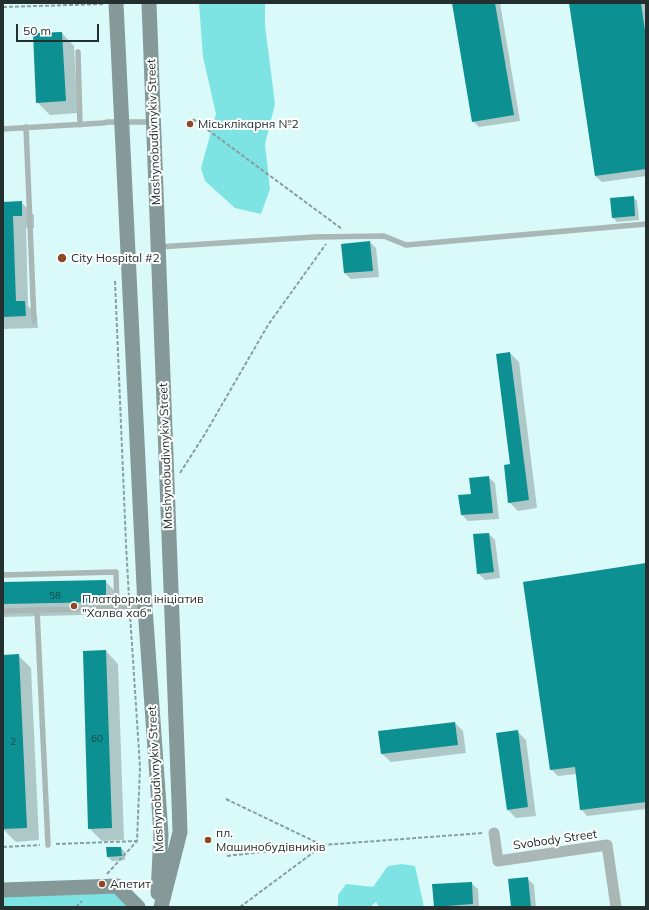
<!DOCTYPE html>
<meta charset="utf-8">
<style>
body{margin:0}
#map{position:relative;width:649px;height:910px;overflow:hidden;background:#dafafa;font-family:Mulish,sans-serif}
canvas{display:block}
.frame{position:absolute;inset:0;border:4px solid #243030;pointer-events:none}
.scale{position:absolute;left:16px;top:24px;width:83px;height:18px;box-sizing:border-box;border:2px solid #243030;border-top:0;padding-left:5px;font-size:12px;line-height:14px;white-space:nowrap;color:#243030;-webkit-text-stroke:3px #fff;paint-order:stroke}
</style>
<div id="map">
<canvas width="649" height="910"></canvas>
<div class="frame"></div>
<div class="scale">50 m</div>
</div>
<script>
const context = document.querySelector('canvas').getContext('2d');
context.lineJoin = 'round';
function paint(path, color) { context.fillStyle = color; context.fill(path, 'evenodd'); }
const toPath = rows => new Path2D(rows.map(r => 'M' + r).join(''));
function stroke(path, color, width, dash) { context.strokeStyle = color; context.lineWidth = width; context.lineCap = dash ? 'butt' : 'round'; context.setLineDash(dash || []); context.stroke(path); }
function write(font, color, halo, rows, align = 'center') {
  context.font = font + ' Mulish,sans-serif'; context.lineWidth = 4; context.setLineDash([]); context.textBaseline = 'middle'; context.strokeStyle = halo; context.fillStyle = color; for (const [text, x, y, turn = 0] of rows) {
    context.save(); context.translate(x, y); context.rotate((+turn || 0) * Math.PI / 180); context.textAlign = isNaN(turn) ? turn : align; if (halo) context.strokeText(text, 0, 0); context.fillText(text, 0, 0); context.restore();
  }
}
paint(toPath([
 [199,3,265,3,265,25,275,104,265,144,270,189,261,214,235,208,205,181,201,168,216,114,203,57],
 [402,864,415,866,424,907,379,907,376,902,370,907,338,907,338,895,346,884,373,887,388,866],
 [132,891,133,907,3,907,3,896]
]), '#7de3e3');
paint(toPath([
 [453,3,500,3,520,121,479,127,473,121],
 [570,3,646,3,646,176,602,182,595,176],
 [62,33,74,46,78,113,50,115,37,102],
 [633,197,637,201,639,220,617,222,613,218],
 [21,202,34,215,34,228,26,228,28,306,37,315,38,328,3,329,3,203],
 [370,242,376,248,379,277,351,279,344,273,342,245],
 [510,353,519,362,537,508,518,511,509,502,511,465],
 [488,477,495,483,499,519,468,521,462,515,472,494],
 [489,534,495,540,500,578,485,580,478,573],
 [646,564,646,809,587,816,581,809,577,774,558,776,551,769],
 [105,581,118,594,119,614,3,617,3,583],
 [106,651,118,664,124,840,102,841,89,828],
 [18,655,31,668,39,840,16,842,3,829,3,656],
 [455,723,463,731,466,753,391,762,382,754],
 [517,731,526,740,536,816,516,818,508,810],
 [121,848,125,852,125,860,112,861,108,857],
 [527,878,534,885,536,907,512,907],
 [471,883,478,889,479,907,435,906]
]), '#0003');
paint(toPath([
 [452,3,495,3,514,115,472,122],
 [569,3,641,3,646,38,646,169,595,176],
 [62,32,66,101,36,103,33,33],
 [634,196,635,216,612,218,610,198],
 [22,201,22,216,13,216,16,301,25,301,26,316,3,317,3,202],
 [370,241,373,271,344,273,341,244],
 [510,352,529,500,508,503,504,465,510,464,496,354],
 [489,476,493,513,461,515,458,495,471,494,469,478],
 [489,533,494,572,477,574,473,534],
 [646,563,646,802,580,810,575,767,550,770,523,582],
 [106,580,106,602,3,604,3,582],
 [106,650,112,828,88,829,83,651],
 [19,654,27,828,3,829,3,655],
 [455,722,458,745,381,754,378,731],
 [518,730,528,807,507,810,496,733],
 [106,847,121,847,122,856,107,857],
 [528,877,531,907,511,907,508,879],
 [472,882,473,904,434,907,432,884]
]), '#0c9091');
stroke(toPath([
 [3,7,105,4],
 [193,119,342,229],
 [115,281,126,544,129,598],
 [180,473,205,434,268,325,326,244],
 [226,799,322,845],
 [56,844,137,841],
 [3,847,40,845],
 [227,856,323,845,483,833],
 [107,874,137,841,140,767,130,614],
 [76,907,82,901],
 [240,907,322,846]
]), '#889f9f', 2, [4, 2]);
stroke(toPath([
 [78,52,80,125],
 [26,127,34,321],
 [3,129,103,123,108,122,153,122],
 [158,247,315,237,384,236,406,245,646,224],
 [3,575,116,572,117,608],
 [37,610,48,845],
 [3,611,117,608,130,606,144,607]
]), '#a9b7b6', 5.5);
stroke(toPath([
 [494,833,498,861,607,845,616,907]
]), '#a9b7b6', 11);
stroke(toPath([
 [116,3,145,607,161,834,158,893],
 [149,3,179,802,180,832,161,907],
 [3,890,117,886,138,907]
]), '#859999', 15);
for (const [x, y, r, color] of [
 [190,124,4,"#8f4823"],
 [62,258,5,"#8f4823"],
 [74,606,4,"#8f4823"],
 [208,840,4,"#8f4823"],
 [102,884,4,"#8f4823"]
]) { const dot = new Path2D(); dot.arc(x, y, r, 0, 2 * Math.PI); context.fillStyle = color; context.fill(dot); stroke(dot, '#fff', 1.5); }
write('10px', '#1e4848', null, [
 ["58",55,596],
 ["60",97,739],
 ["2",13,742]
]);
write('12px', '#243030', '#fff', [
 ["Міськлікарня №2",198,124],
 ["City Hospital #2",71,258],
 ["Платформа ініціатив",82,599],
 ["\"Халва хаб\"",82,613],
 ["пл.",216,833],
 ["Машинобудівників",216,847],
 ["Апетит",110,884]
], 'left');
write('12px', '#243030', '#fff', [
 ["Mashynobudivnykiv Street",154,132,-92],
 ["Mashynobudivnykiv Street",166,456,-92],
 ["Mashynobudivnykiv Street",156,779,-93],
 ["Svobody Street",555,840,-8]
]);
</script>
